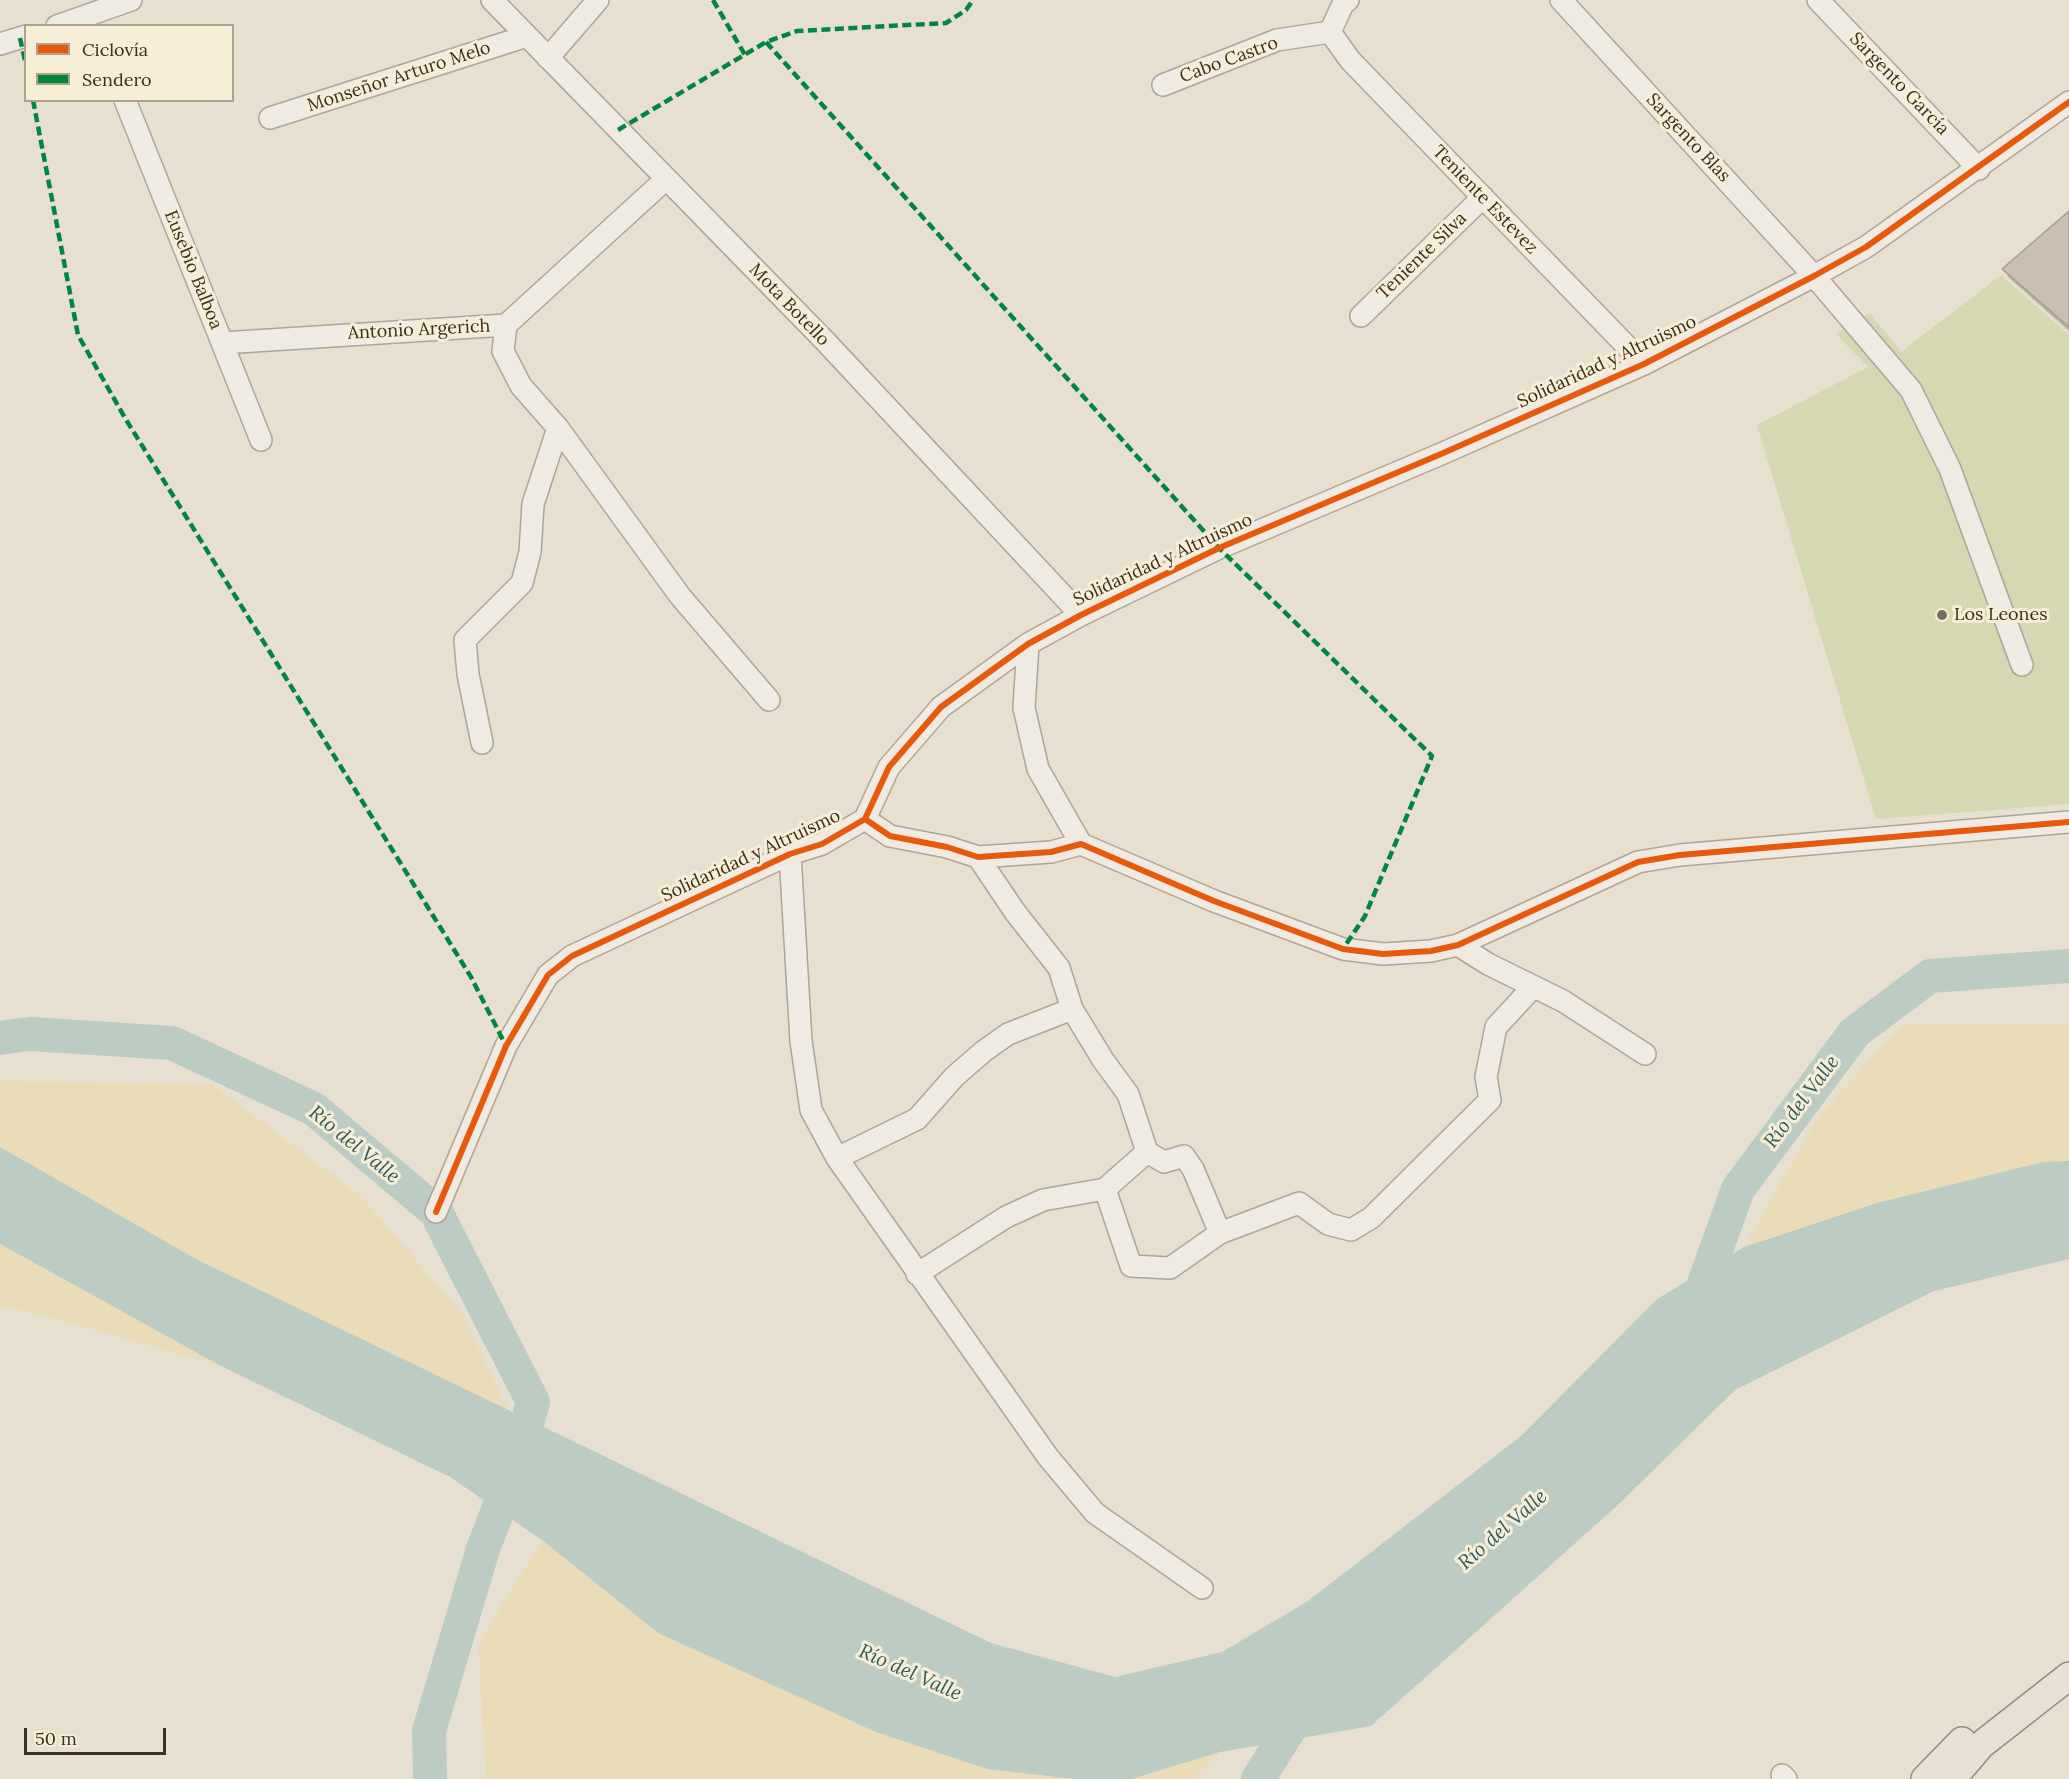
<!DOCTYPE html>
<meta charset="utf-8">
<style>
body{margin:0}
#map{position:relative;width:2069px;height:1779px;overflow:hidden;background:#e7e0d1;font-family:Lora,serif}
canvas{display:block}
.legend{position:absolute;left:24px;top:24px;width:210px;height:78px;box-sizing:border-box;background:#f7eed8;border:2px solid #ada18e;margin:0;padding:8px 10px;list-style:none;font-size:18px;color:#3d2e20}
.legend li{display:flex;align-items:center;gap:12px;height:30px}
.legend b{width:30px;border:2px solid #ada18e}
.scale{position:absolute;left:24px;top:1728px;width:142px;height:27px;box-sizing:border-box;border:3px solid #3d2e20;border-top:0;padding-left:8px;font-size:18px;line-height:21px;white-space:nowrap;color:#3d2e20;-webkit-text-stroke:4px #f7eed8;paint-order:stroke}
</style>
<div id="map">
<canvas width="2069" height="1779"></canvas>
<ul class="legend">
<li><b style="height:8px;background:#e8590c"></b>Ciclovía</li>
<li><b style="height:8px;background:#00873e"></b>Sendero</li>
</ul>
<div class="scale">50 m</div>
</div>
<script>
const context = document.querySelector('canvas').getContext('2d');
context.lineJoin = 'round';
function paint(path, color) { context.fillStyle = color; context.fill(path, 'evenodd'); }
const toPath = rows => new Path2D(rows.map(r => 'M' + r).join(''));
function stroke(path, color, width, dash) { context.strokeStyle = color; context.lineWidth = width; context.lineCap = dash ? 'butt' : 'round'; context.setLineDash(dash || []); context.stroke(path); }
function write(font, color, halo, rows, align = 'center') {
  context.font = font + ' Lora,serif'; context.lineWidth = 6; context.setLineDash([]); context.textBaseline = 'middle'; context.strokeStyle = halo; context.fillStyle = color; for (const [text, x, y, turn = 0] of rows) {
    context.save(); context.translate(x, y); context.rotate((+turn || 0) * Math.PI / 180); context.textAlign = isNaN(turn) ? turn : align; if (halo) context.strokeText(text, 0, 0); context.fillText(text, 0, 0); context.restore();
  }
}
paint(toPath([
 [2001,275,2069,335,2069,804,1876,819,1757,425,1868,367,1836,334,1870,313,1901,352]
]), '#d6d7b3');
paint(toPath([
 [2069,1024,2069,1161,2043,1162,1877,1203,1744,1247,1818,1117,1902,1025],
 [0,1081,212,1084,363,1198,463,1315,509,1412,198,1260,0,1147],
 [0,1244,221,1366,42,1315,0,1306],
 [542,1540,658,1633,987,1769,1074,1779,486,1779,478,1644],
 [1220,1752,1194,1779,1132,1779]
]), '#eadcb9');
paint(toPath([
 [0,1147,198,1260,991,1643,1115,1677,1222,1652,1308,1601,1521,1436,1657,1299,1744,1247,1877,1203,2043,1162,2069,1161,2069,1259,1934,1291,1735,1390,1620,1503,1371,1726,1220,1752,1132,1779,1074,1779,987,1769,876,1732,658,1633,542,1540,450,1477,221,1366,0,1244]
]), '#bcccc2');
paint(toPath([
 [2069,213,2069,331,2009,278,2004,269]
]), '#0003');
stroke(toPath([
 [0,1038,30,1034,172,1043,314,1109,436,1212,533,1402,516,1463,483,1549,429,1731,430,1779],
 [1694,1311,1738,1189,1855,1032,1930,976,2069,966],
 [1258,1779,1307,1701]
]), '#bcccc2', 34);
const building = toPath([
 [2069,211,2069,327,2002,269,2069,211]
]);
paint(building, '#cbbfb2');
stroke(building, '#a89c90', 1.5);
const minor = toPath([
 [492,0,825,341,1081,615],
 [1561,0,1814,276,1911,390,1950,469,2022,665],
 [1818,0,1979,169],
 [57,26,131,0],
 [1330,32,1350,60,1644,364],
 [1330,32,1343,4,1348,0],
 [0,44,26,36],
 [548,58,598,0],
 [1163,85,1277,40,1330,32],
 [125,100,261,440],
 [270,118,527,36],
 [1361,316,1483,197],
 [506,325,503,351,521,386,558,428,680,596,769,700],
 [222,343,506,325,666,179],
 [1028,644,1024,708,1038,769,1081,844],
 [482,743,468,674,465,640,522,583,530,552,533,504,558,428],
 [865,819,890,836,947,847,978,857,1051,852,1081,844,1214,901,1343,949,1383,954,1431,951,1458,945,1638,862,1680,855,2069,822],
 [790,854,801,1041,811,1110,837,1158,1048,1457,1095,1513,1202,1588],
 [1458,945,1488,964,1563,1001,1645,1054],
 [1147,1152,1164,1162,1184,1156,1193,1169,1220,1233,1299,1203,1328,1224,1351,1230,1371,1218,1490,1100,1486,1077,1496,1027,1533,987],
 [837,1158,917,1119,954,1077,984,1051,1008,1034,1072,1009],
 [1105,1189,1131,1266,1170,1268,1220,1233],
 [436,1212,506,1046,548,975,572,956,790,854,822,844,865,819,889,767,941,707,1028,644,1081,615,1219,548,1441,454,1644,364,1814,276,1866,247,2069,102],
 [917,1274,1006,1217,1043,1200,1105,1189,1147,1152,1128,1094,1103,1060,1072,1009,1059,968,1015,912,978,857],
 [1782,1775,1786,1779]
]);
const major = toPath([
 [1925,1779,1962,1741],
 [1952,1779,1981,1745,2069,1676]
]);
stroke(minor, '#ada599', 24);
stroke(major, '#928b80', 30);
stroke(minor, '#efebe3', 21);
stroke(major, '#e6e1d4', 27);
stroke(toPath([
 [713,0,745,55],
 [20,38,26,65],
 [766,42,1219,548,1432,756,1365,916,1343,949],
 [33,100,78,335,125,418,471,977,506,1046],
 [618,130,766,42,797,31,946,23,966,10,973,0]
]), '#00873e', 4.5, [9, 4.5]);
stroke(toPath([
 [865,819,890,836,947,847,978,857,1051,852,1081,844,1214,901,1343,949,1383,954,1431,951,1458,945,1638,862,1680,855,2069,822],
 [436,1212,506,1046,548,975,572,956,790,854,822,844,865,819,889,767,941,707,1028,644,1081,615,1219,548,1441,454,1644,364,1814,276,1866,247,2069,102]
]), '#e8590c', 6);
for (const [x, y, r, color] of [
 [1942,615,6,"#786c5e"]
]) { const dot = new Path2D(); dot.arc(x, y, r, 0, 2 * Math.PI); context.fillStyle = color; context.fill(dot); stroke(dot, '#f7eed8', 2); }
write('18px', '#3d2e20', '#f7eed8', [
 ["Cabo Castro",1229,60,-20],
 ["Monseñor Arturo Melo",399,77,-18],
 ["Sargento García",1899,84,46],
 ["Sargento Blas",1688,138,47],
 ["Teniente Estevez",1485,200,46],
 ["Teniente Silva",1422,256,-44],
 ["Eusebio Balboa",193,270,68],
 ["Mota Botello",789,305,46],
 ["Antonio Argerich",419,330,-3],
 ["Solidaridad y Altruismo",1607,362,-25],
 ["Solidaridad y Altruismo",1163,560,-25],
 ["Solidaridad y Altruismo",751,856,-25]
]);
write('18px', '#3d2e20', '#f7eed8', [
 ["Los Leones",1954,615]
], 'left');
write('italic 20px', '#2f5d5a', '#f7eed8', [
 ["Río del Valle",1802,1102,-53],
 ["Río del Valle",354,1145,39],
 ["Río del Valle",1503,1530,-41],
 ["Río del Valle",910,1673,24]
]);
</script>
